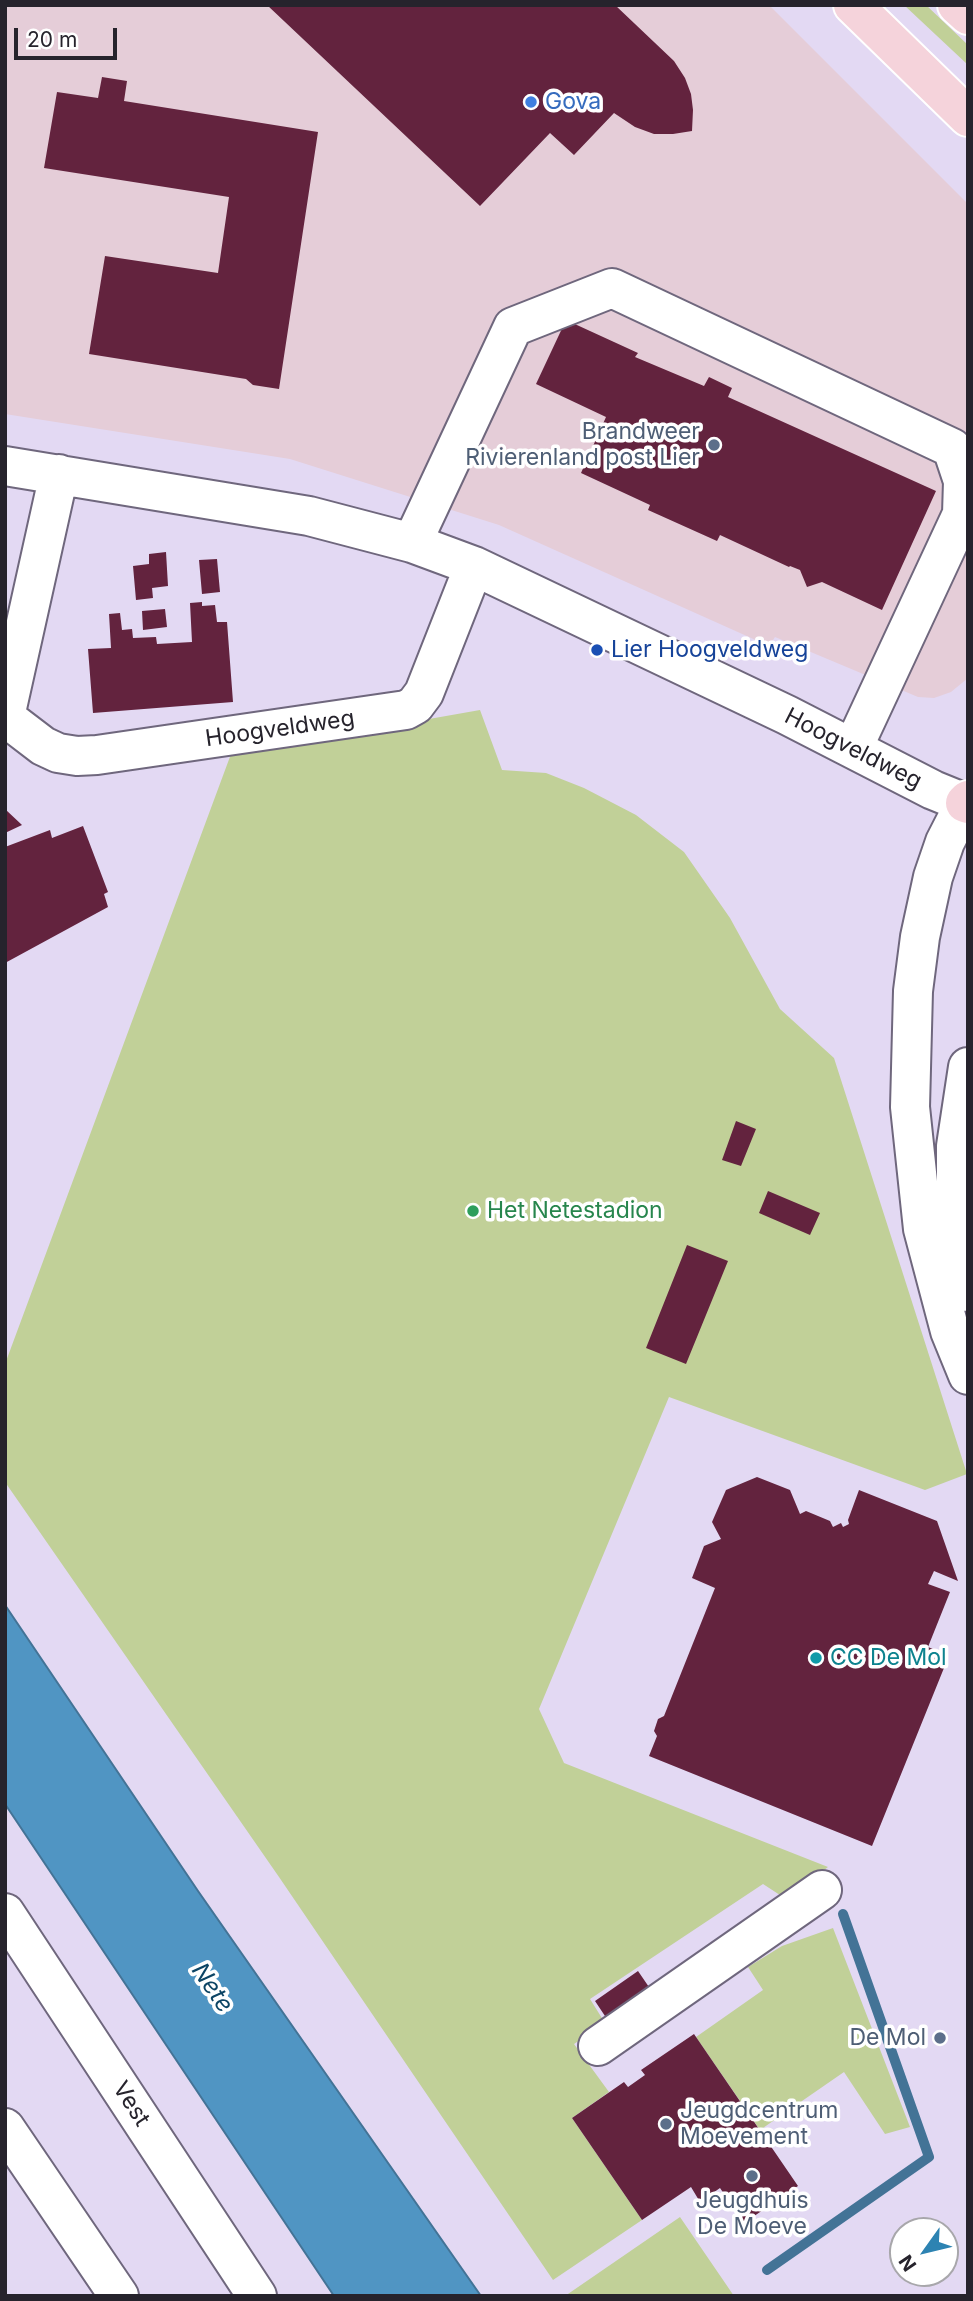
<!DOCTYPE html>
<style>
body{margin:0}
#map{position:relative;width:973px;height:2301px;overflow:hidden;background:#e3d9f3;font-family:Inter,sans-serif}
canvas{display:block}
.frame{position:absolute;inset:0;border:7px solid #26232c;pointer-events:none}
.north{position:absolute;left:889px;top:2217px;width:70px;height:70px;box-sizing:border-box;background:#fff;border:2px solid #a8a7ab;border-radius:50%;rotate:236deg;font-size:19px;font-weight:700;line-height:28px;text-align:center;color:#26232c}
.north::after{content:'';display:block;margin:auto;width:24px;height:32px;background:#2d83b2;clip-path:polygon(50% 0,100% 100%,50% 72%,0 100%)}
.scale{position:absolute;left:14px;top:28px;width:103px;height:32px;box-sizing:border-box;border:4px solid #26232c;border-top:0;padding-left:9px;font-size:21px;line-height:24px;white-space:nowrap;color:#26232c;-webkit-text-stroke:5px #fff;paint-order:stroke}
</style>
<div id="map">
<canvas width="973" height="2301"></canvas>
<div class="frame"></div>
<div class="north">N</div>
<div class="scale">20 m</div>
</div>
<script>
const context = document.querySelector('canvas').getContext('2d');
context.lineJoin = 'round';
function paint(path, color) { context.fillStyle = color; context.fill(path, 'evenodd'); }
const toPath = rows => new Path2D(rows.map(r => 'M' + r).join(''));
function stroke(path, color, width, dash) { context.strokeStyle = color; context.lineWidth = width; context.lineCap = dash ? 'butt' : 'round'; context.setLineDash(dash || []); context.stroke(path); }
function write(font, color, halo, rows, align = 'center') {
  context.font = font + ' Inter,sans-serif'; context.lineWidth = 7; context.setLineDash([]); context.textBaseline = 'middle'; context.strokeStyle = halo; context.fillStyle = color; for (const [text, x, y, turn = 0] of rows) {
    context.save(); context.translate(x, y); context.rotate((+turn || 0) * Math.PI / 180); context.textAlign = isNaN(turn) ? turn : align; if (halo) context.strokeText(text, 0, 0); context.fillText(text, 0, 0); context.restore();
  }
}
paint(toPath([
 [5,5,769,5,968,204,968,678,951,692,934,698,918,697,775,637,769,646,499,525,290,459,5,414]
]), '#e5cdd8');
paint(toPath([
 [904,5,926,5,968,45,968,65],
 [480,710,502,770,546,773,584,788,636,815,684,852,730,918,780,1009,834,1058,967,1474,925,1490,669,1397,539,1709,564,1763,828,1867,786,1899,763,1884,590,1999,605,2023,574,2044,609,2092,572,2118,642,2220,553,2280,279,1877,5,1482,5,1364,231,754],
 [833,1928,910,2127,885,2134,844,2072,760,2130,696,2037,763,1990,748,1967,782,1946],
 [680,2217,734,2296,565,2296]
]), '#c1d098');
const water = toPath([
 [5,1605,198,1891,481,2296,334,2296,5,1804,5,1605]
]);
paint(water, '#5095c3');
stroke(water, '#437396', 2);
stroke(toPath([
 [767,2270,929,2157,843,1914]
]), '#437396', 10);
paint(toPath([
 [267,5,615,5,674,61,685,78,691,94,693,110,692,131,673,134,654,134,635,127,614,113,574,155,550,133,480,206],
 [102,77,127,81,124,101,318,132,279,389,253,385,246,379,89,354,105,256,218,273,229,197,44,168,57,92,98,98],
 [566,320,638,353,635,357,704,386,709,377,732,388,728,397,936,491,882,610,822,582,807,587,800,570,790,566,789,567,720,535,717,541,648,510,650,505,581,473,606,417,536,384],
 [166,552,168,586,152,588,153,598,136,600,133,566,149,564,149,554],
 [217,559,220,592,202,594,199,560],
 [202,602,202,606,215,605,217,622,227,622,233,702,93,713,88,649,111,648,109,614,120,613,122,630,132,629,133,638,156,637,157,644,192,642,190,603],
 [165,609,167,627,143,630,142,611],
 [5,809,22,825,5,833],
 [83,826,108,892,104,894,108,907,5,963,5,847,50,830,52,838],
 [736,1121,756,1129,741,1166,722,1160],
 [768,1191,820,1213,810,1235,759,1213],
 [687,1245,728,1261,686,1364,646,1348],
 [757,1477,790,1490,800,1514,806,1511,830,1521,833,1527,841,1523,843,1527,849,1524,848,1520,859,1490,937,1521,958,1581,934,1571,928,1584,950,1592,928,1647,945,1654,942,1662,946,1663,872,1846,649,1756,657,1736,654,1731,658,1719,664,1716,715,1588,692,1578,704,1546,721,1539,712,1522,726,1490],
 [638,1971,651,1990,607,2019,595,2001],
 [694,2034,798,2186,744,2223,720,2188,700,2202,691,2187,642,2220,572,2118,624,2082,628,2087,645,2075,641,2070]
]), '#63233e');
const minor = toPath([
 [5,466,309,516,412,543,474,566,787,715,933,790,965,803,945,842,933,877,920,937,913,991,910,1107,923,1229,950,1331,968,1375],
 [59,474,5,717,43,746,58,753,77,756,97,755,406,710,415,705,424,693,474,566],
 [412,543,513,327,612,288,952,448,963,481,962,514,853,748],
 [968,1067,956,1146,956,1227,968,1292],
 [5,1913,257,2296],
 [598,2046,822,1890],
 [5,2128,119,2296]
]);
const major = toPath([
 [853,5,968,117],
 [957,5,968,15],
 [968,800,965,803,968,804]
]);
stroke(minor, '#6f677d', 42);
stroke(major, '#fff', 42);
stroke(minor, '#fff', 38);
stroke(major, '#f5d3db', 38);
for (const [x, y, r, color] of [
 [531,102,7,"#3f7fe0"],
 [714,445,7,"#5c6f8a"],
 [597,650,7,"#1a4fb4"],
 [473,1211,7,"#2e9e5b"],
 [816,1658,7,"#0f9aa8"],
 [940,2038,7,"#5c6f8a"],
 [666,2124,7,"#5c6f8a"],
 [752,2176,7,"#5c6f8a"]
]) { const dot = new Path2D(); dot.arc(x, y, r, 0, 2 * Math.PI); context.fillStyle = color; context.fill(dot); stroke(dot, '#fff', 2.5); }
write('23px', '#366cbe', '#fff', [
 ["Gova",545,102]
], 'left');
write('23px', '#4e5e75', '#fff', [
 ["Brandweer",700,432],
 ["Rivierenland post Lier",700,458],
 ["De Mol",926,2038],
 ["Jeugdcentrum",680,2111,"left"],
 ["Moevement",680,2137,"left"],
 ["Jeugdhuis",752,2201,"center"],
 ["De Moeve",752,2227,"center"]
], 'right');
write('23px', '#164399', '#fff', [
 ["Lier Hoogveldweg",611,650]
], 'left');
write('23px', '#26232c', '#fff', [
 ["Hoogveldweg",280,729,-8],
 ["Hoogveldweg",853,749,27],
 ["Vest",131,2104,57]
]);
write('23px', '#27864d', '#fff', [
 ["Het Netestadion",487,1211]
], 'left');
write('23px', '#0d838f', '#fff', [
 ["CC De Mol",830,1658]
], 'left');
write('italic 24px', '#0d4565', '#fff', [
 ["Nete",212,1988,56]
]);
</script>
